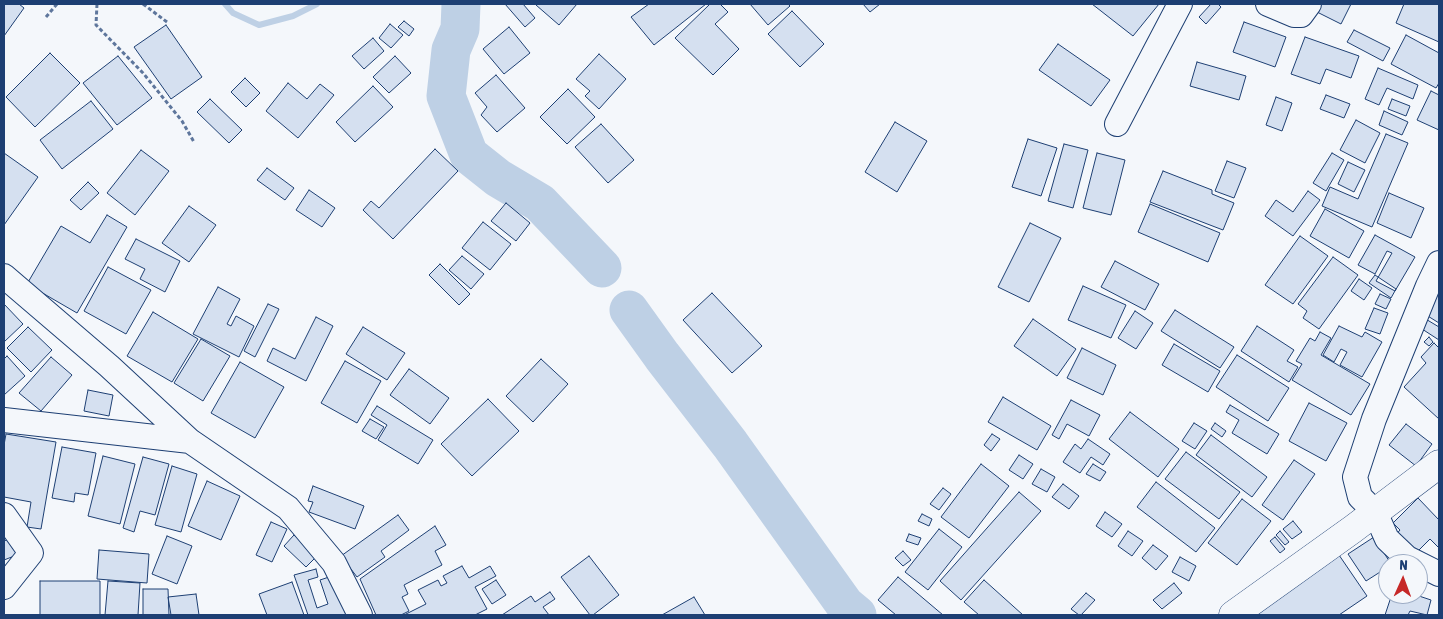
<!DOCTYPE html>
<style>
body{margin:0}
#map{position:relative;width:1443px;height:619px;overflow:hidden;background:#f4f7fb;font-family:"Asap Condensed",sans-serif}
canvas{display:block}
.frame{position:absolute;inset:0;border:5px solid #1d3f73;pointer-events:none}
.north{position:absolute;left:1378px;top:554px;width:50px;height:50px;box-sizing:border-box;background:#f4f7fb;border:1px solid #9eadc5;border-radius:50%;rotate:2deg;font-size:14px;font-weight:700;line-height:20px;text-align:center;color:#1d3f73}
.north::after{content:'';display:block;margin:auto;width:18px;height:22px;background:#c62828;clip-path:polygon(50% 0,100% 100%,50% 72%,0 100%)}
</style>
<div id="map">
<canvas width="1443" height="619"></canvas>
<div class="frame"></div>
<div class="north">N</div>
</div>
<script>
const context = document.querySelector('canvas').getContext('2d');
context.lineJoin = 'round';
const toPath = rows => new Path2D(rows.map(r => 'M' + r).join(''));
function stroke(path, color, width, dash) { context.strokeStyle = color; context.lineWidth = width; context.lineCap = dash ? 'butt' : 'round'; context.setLineDash(dash || []); context.stroke(path); }
function paint(path, color) { context.fillStyle = color; context.fill(path, 'evenodd'); }
stroke(toPath([
 [225,4,233,13,259,25,293,16,317,4]
]), '#bed0e5', 6);
stroke(toPath([
 [461,4,460,29,451,50,446,96,469,155,498,178,540,203,602,268],
 [629,310,662,356,730,444,845,605,857,615]
]), '#bed0e5', 39);
const building = toPath([
 [4,4,19,4,24,8,4,36,4,4],
 [505,4,523,4,535,18,525,27,505,4],
 [537,4,577,4,559,25,536,5,537,4],
 [649,4,706,4,654,45,631,17,649,4],
 [710,4,720,4,728,12,715,24,739,49,713,75,675,38,710,4],
 [750,4,788,4,790,6,768,25,750,4],
 [863,4,880,4,870,12,863,4],
 [1092,4,1159,4,1133,36,1092,4],
 [1211,4,1218,4,1221,7,1206,24,1199,17,1211,4],
 [1319,4,1351,4,1341,24,1315,11,1319,4],
 [1404,4,1439,4,1439,42,1396,23,1404,4],
 [792,11,824,44,800,67,768,34,792,11],
 [404,21,414,29,409,36,398,27,404,21],
 [1244,22,1286,37,1275,67,1233,52,1244,22],
 [390,24,403,35,391,48,379,38,390,24],
 [166,25,202,77,171,99,134,47,166,25],
 [509,27,530,53,504,74,483,49,509,27],
 [1354,30,1390,48,1383,61,1347,42,1354,30],
 [1406,35,1439,53,1439,83,1436,88,1391,64,1406,35],
 [1305,37,1359,56,1351,78,1326,69,1320,84,1291,74,1305,37],
 [373,38,384,51,364,69,352,56,373,38],
 [1058,44,1110,80,1091,106,1039,70,1058,44],
 [50,53,80,83,35,127,6,97,50,53],
 [599,54,626,79,599,109,585,96,590,91,576,79,599,54],
 [118,56,152,98,117,125,83,83,118,56],
 [395,56,411,73,389,93,373,77,395,56],
 [1197,62,1246,76,1239,100,1190,86,1197,62],
 [1378,68,1418,85,1413,99,1387,88,1379,105,1365,99,1378,68],
 [496,75,525,108,497,132,481,115,487,107,475,93,496,75],
 [245,78,260,93,246,107,231,92,245,78],
 [288,83,307,99,320,84,334,95,298,138,266,111,288,83],
 [373,86,393,107,355,142,336,122,373,86],
 [568,89,595,117,567,144,540,117,568,89],
 [1431,91,1439,95,1439,130,1417,120,1431,91],
 [1326,95,1350,104,1344,118,1320,109,1326,95],
 [1276,97,1292,103,1282,131,1266,125,1276,97],
 [210,99,242,130,229,143,197,112,210,99],
 [1392,99,1410,106,1406,116,1388,109,1392,99],
 [91,101,113,129,62,169,40,140,91,101],
 [1384,111,1408,122,1402,135,1379,125,1384,111],
 [1356,120,1380,133,1365,163,1340,150,1356,120],
 [895,122,927,141,897,192,865,172,895,122],
 [601,124,634,160,608,183,575,147,601,124],
 [1386,134,1408,143,1372,227,1322,206,1330,187,1358,199,1386,134],
 [1028,139,1057,148,1041,196,1012,187,1028,139],
 [1064,144,1088,150,1073,208,1048,201,1064,144],
 [435,149,458,171,393,239,363,210,371,201,379,208,435,149],
 [141,150,169,171,135,215,107,193,141,150],
 [4,153,38,177,4,225,4,153],
 [1097,153,1125,160,1111,215,1083,208,1097,153],
 [1332,153,1344,160,1326,191,1313,183,1332,153],
 [1227,161,1246,168,1234,198,1215,191,1227,161],
 [1348,162,1365,170,1354,192,1338,184,1348,162],
 [267,168,294,188,285,200,257,180,267,168],
 [1163,171,1212,190,1212,194,1234,203,1223,230,1150,202,1163,171],
 [88,182,99,193,81,210,70,200,88,182],
 [309,190,335,208,322,227,296,210,309,190],
 [1308,191,1320,200,1293,236,1265,216,1276,200,1293,212,1308,191],
 [1389,193,1424,208,1411,238,1377,223,1389,193],
 [506,203,530,223,516,241,491,221,506,203],
 [1150,204,1220,233,1208,262,1138,232,1150,204],
 [189,206,216,225,189,262,162,243,189,206],
 [1325,209,1364,231,1349,258,1310,236,1325,209],
 [107,215,127,227,77,313,27,284,61,226,90,243,107,215],
 [483,222,511,244,490,270,462,248,483,222],
 [1030,223,1061,238,1029,302,998,287,1030,223],
 [1375,235,1415,257,1395,291,1376,281,1392,253,1387,251,1375,274,1358,265,1375,235],
 [1300,236,1328,256,1293,304,1265,285,1300,236],
 [136,239,180,261,165,292,140,279,145,269,125,259,136,239],
 [462,256,484,274,471,289,449,270,462,256],
 [1333,257,1358,275,1319,329,1303,318,1307,311,1298,304,1333,257],
 [1115,261,1159,284,1145,310,1101,287,1115,261],
 [440,264,470,294,459,305,429,275,440,264],
 [108,267,151,290,126,334,84,311,108,267],
 [1375,275,1396,289,1391,298,1369,283,1375,275],
 [1359,279,1372,288,1364,300,1351,291,1359,279],
 [1083,286,1126,305,1111,338,1068,320,1083,286],
 [218,287,240,299,227,324,231,326,236,316,254,326,239,357,193,334,218,287],
 [1439,289,1439,323,1423,313,1439,289],
 [712,293,762,346,732,373,683,320,712,293],
 [1380,294,1391,299,1386,309,1375,304,1380,294],
 [4,304,23,324,4,342,4,304],
 [268,304,279,309,255,357,244,351,268,304],
 [1374,308,1388,313,1380,334,1365,329,1374,308],
 [1175,310,1234,347,1220,368,1161,331,1175,310],
 [1135,311,1153,323,1136,349,1118,338,1135,311],
 [153,312,198,339,172,382,127,356,153,312],
 [316,317,333,326,306,381,267,361,273,348,295,359,316,317],
 [1424,318,1439,327,1439,340,1419,327,1424,318],
 [1033,319,1076,349,1057,376,1014,346,1033,319],
 [1257,326,1294,350,1287,361,1298,367,1289,382,1241,351,1257,326],
 [1339,326,1362,337,1365,332,1382,342,1362,377,1340,365,1347,352,1341,349,1334,362,1323,355,1339,326],
 [28,327,52,350,31,372,7,348,28,327],
 [363,327,405,353,387,380,346,354,363,327],
 [1320,332,1331,338,1321,355,1370,384,1351,415,1292,380,1302,364,1296,361,1310,338,1315,341,1320,332],
 [1429,337,1433,342,1429,346,1424,342,1429,337],
 [201,339,230,356,203,401,174,383,201,339],
 [1434,343,1439,348,1439,419,1404,387,1426,363,1421,357,1434,343],
 [1174,344,1220,371,1208,392,1162,365,1174,344],
 [1082,348,1116,365,1103,395,1067,378,1082,348],
 [1237,355,1289,388,1268,421,1216,387,1237,355],
 [7,356,25,376,4,395,4,359,7,356],
 [51,357,72,375,41,411,19,393,51,357],
 [541,359,568,384,533,422,506,396,541,359],
 [345,361,381,381,357,423,321,403,345,361],
 [240,362,284,387,255,438,211,413,240,362],
 [409,369,449,398,430,424,390,395,409,369],
 [88,390,113,395,109,416,84,411,88,390],
 [1003,397,1051,426,1037,450,988,422,1003,397],
 [488,399,519,431,472,476,441,444,488,399],
 [1071,400,1100,415,1089,436,1067,424,1059,439,1052,435,1071,400],
 [1309,403,1347,423,1326,461,1289,441,1309,403],
 [1230,405,1279,434,1267,454,1232,433,1239,420,1226,412,1230,405],
 [377,406,433,440,418,464,378,440,387,425,371,415,377,406],
 [1130,412,1179,449,1158,477,1109,439,1130,412],
 [370,419,384,427,376,439,362,431,370,419],
 [1194,423,1207,431,1195,449,1182,441,1194,423],
 [1215,423,1226,431,1222,437,1211,429,1215,423],
 [1406,424,1432,444,1416,466,1389,445,1406,424],
 [6,434,56,442,41,529,27,527,31,502,4,497,4,445,6,434],
 [992,434,1000,439,991,451,984,445,992,434],
 [1211,435,1267,477,1252,497,1196,455,1211,435],
 [1088,439,1110,454,1103,465,1091,457,1080,473,1063,462,1075,444,1081,449,1088,439],
 [62,447,96,453,88,495,75,493,74,502,52,498,62,447],
 [1186,452,1240,492,1219,519,1165,479,1186,452],
 [1019,455,1033,464,1023,479,1009,470,1019,455],
 [103,456,135,464,120,524,88,516,103,456],
 [143,457,169,464,155,515,140,511,134,532,123,528,143,457],
 [1294,460,1315,474,1283,520,1262,505,1294,460],
 [981,464,1009,486,969,538,941,517,981,464],
 [1093,464,1106,472,1100,481,1086,474,1093,464],
 [172,466,197,474,181,532,155,525,172,466],
 [1041,469,1055,477,1047,492,1032,484,1041,469],
 [207,481,240,496,221,540,188,526,207,481],
 [1156,482,1215,528,1196,552,1137,507,1156,482],
 [1063,484,1079,496,1069,509,1052,497,1063,484],
 [313,486,364,506,355,529,309,512,313,502,308,501,313,486],
 [943,488,951,494,939,510,930,504,943,488],
 [1019,492,1041,511,961,600,940,581,1019,492],
 [1418,498,1439,520,1439,548,1430,539,1412,557,1393,538,1400,530,1393,523,1418,498],
 [1242,499,1271,521,1237,565,1208,543,1242,499],
 [1105,512,1122,524,1112,537,1096,526,1105,512],
 [922,514,932,519,929,526,918,521,922,514],
 [398,515,409,530,381,551,385,557,357,577,341,556,398,515],
 [1293,521,1302,532,1292,539,1283,529,1293,521],
 [271,522,287,529,272,562,256,555,271,522],
 [435,526,446,545,435,551,442,565,404,585,408,594,402,597,409,611,401,615,376,615,360,579,435,526],
 [939,529,962,547,928,590,905,572,939,529],
 [1128,531,1143,541,1132,556,1118,546,1128,531],
 [1280,531,1289,542,1285,545,1276,535,1280,531],
 [909,534,921,538,918,545,906,541,909,534],
 [294,535,317,556,306,567,284,546,294,535],
 [16,536,22,553,4,560,4,541,16,536],
 [167,536,192,546,177,584,152,574,167,536],
 [1275,537,1285,549,1280,553,1270,541,1275,537],
 [1374,537,1391,564,1388,564,1388,567,1366,581,1348,554,1374,537],
 [1153,545,1168,556,1156,570,1142,558,1153,545],
 [99,550,149,554,147,583,97,579,99,550],
 [903,551,911,560,903,566,895,558,903,551],
 [1339,555,1367,596,1339,615,1250,615,1339,555],
 [589,556,619,595,593,615,590,615,561,577,589,556],
 [1180,557,1196,566,1189,581,1172,572,1180,557],
 [462,566,469,578,490,566,496,576,475,587,487,609,475,615,404,615,426,604,418,590,438,580,441,586,447,583,443,576,462,566],
 [316,569,318,577,308,580,317,608,328,604,320,580,335,575,348,615,308,615,294,575,316,569],
 [1418,569,1427,572,1421,590,1418,589,1418,569],
 [898,577,943,615,896,615,878,600,898,577],
 [496,580,506,595,492,604,482,589,496,580],
 [984,580,1023,615,979,615,964,602,984,580],
 [40,581,100,581,100,615,40,615,40,581],
 [108,581,140,583,138,615,105,615,108,581],
 [292,582,304,615,267,615,259,594,292,582],
 [1174,583,1182,593,1162,609,1153,600,1174,583],
 [143,589,168,589,169,615,143,615,143,589],
 [550,592,555,599,543,607,549,615,502,615,531,596,535,602,550,592],
 [1086,593,1095,600,1081,615,1079,615,1071,609,1086,593],
 [196,594,199,615,171,615,168,597,196,594],
 [1392,594,1413,594,1431,600,1427,615,1410,611,1408,615,1385,615,1392,594],
 [694,597,705,615,662,615,694,597]
]);
paint(building, '#d5e0f0');
stroke(building, '#1d3f73', 1);
const minor = toPath([
 [1268,4,1294,15,1301,15,1309,4],
 [1117,124,1180,4],
 [1439,263,1428,286,1374,419,1355,477,1360,497,1375,512,1387,539,1407,558,1439,574],
 [4,276,109,366,190,441,288,508,334,563,360,615],
 [4,420,190,441],
 [4,515,31,553,4,587]
]);
const major = toPath([
 [1233,615,1353,529,1439,464]
]);
stroke(minor, '#1d3f73', 26);
stroke(major, '#1d3f73', 29);
stroke(toPath([
 [97,4,96,25,143,73,182,121,194,142],
 [143,4,167,22],
 [46,17,57,4]
]), '#5e769c', 3, [4, 2.5]);
stroke(minor, '#f4f7fb', 24);
stroke(major, '#f4f7fb', 28);
</script>
